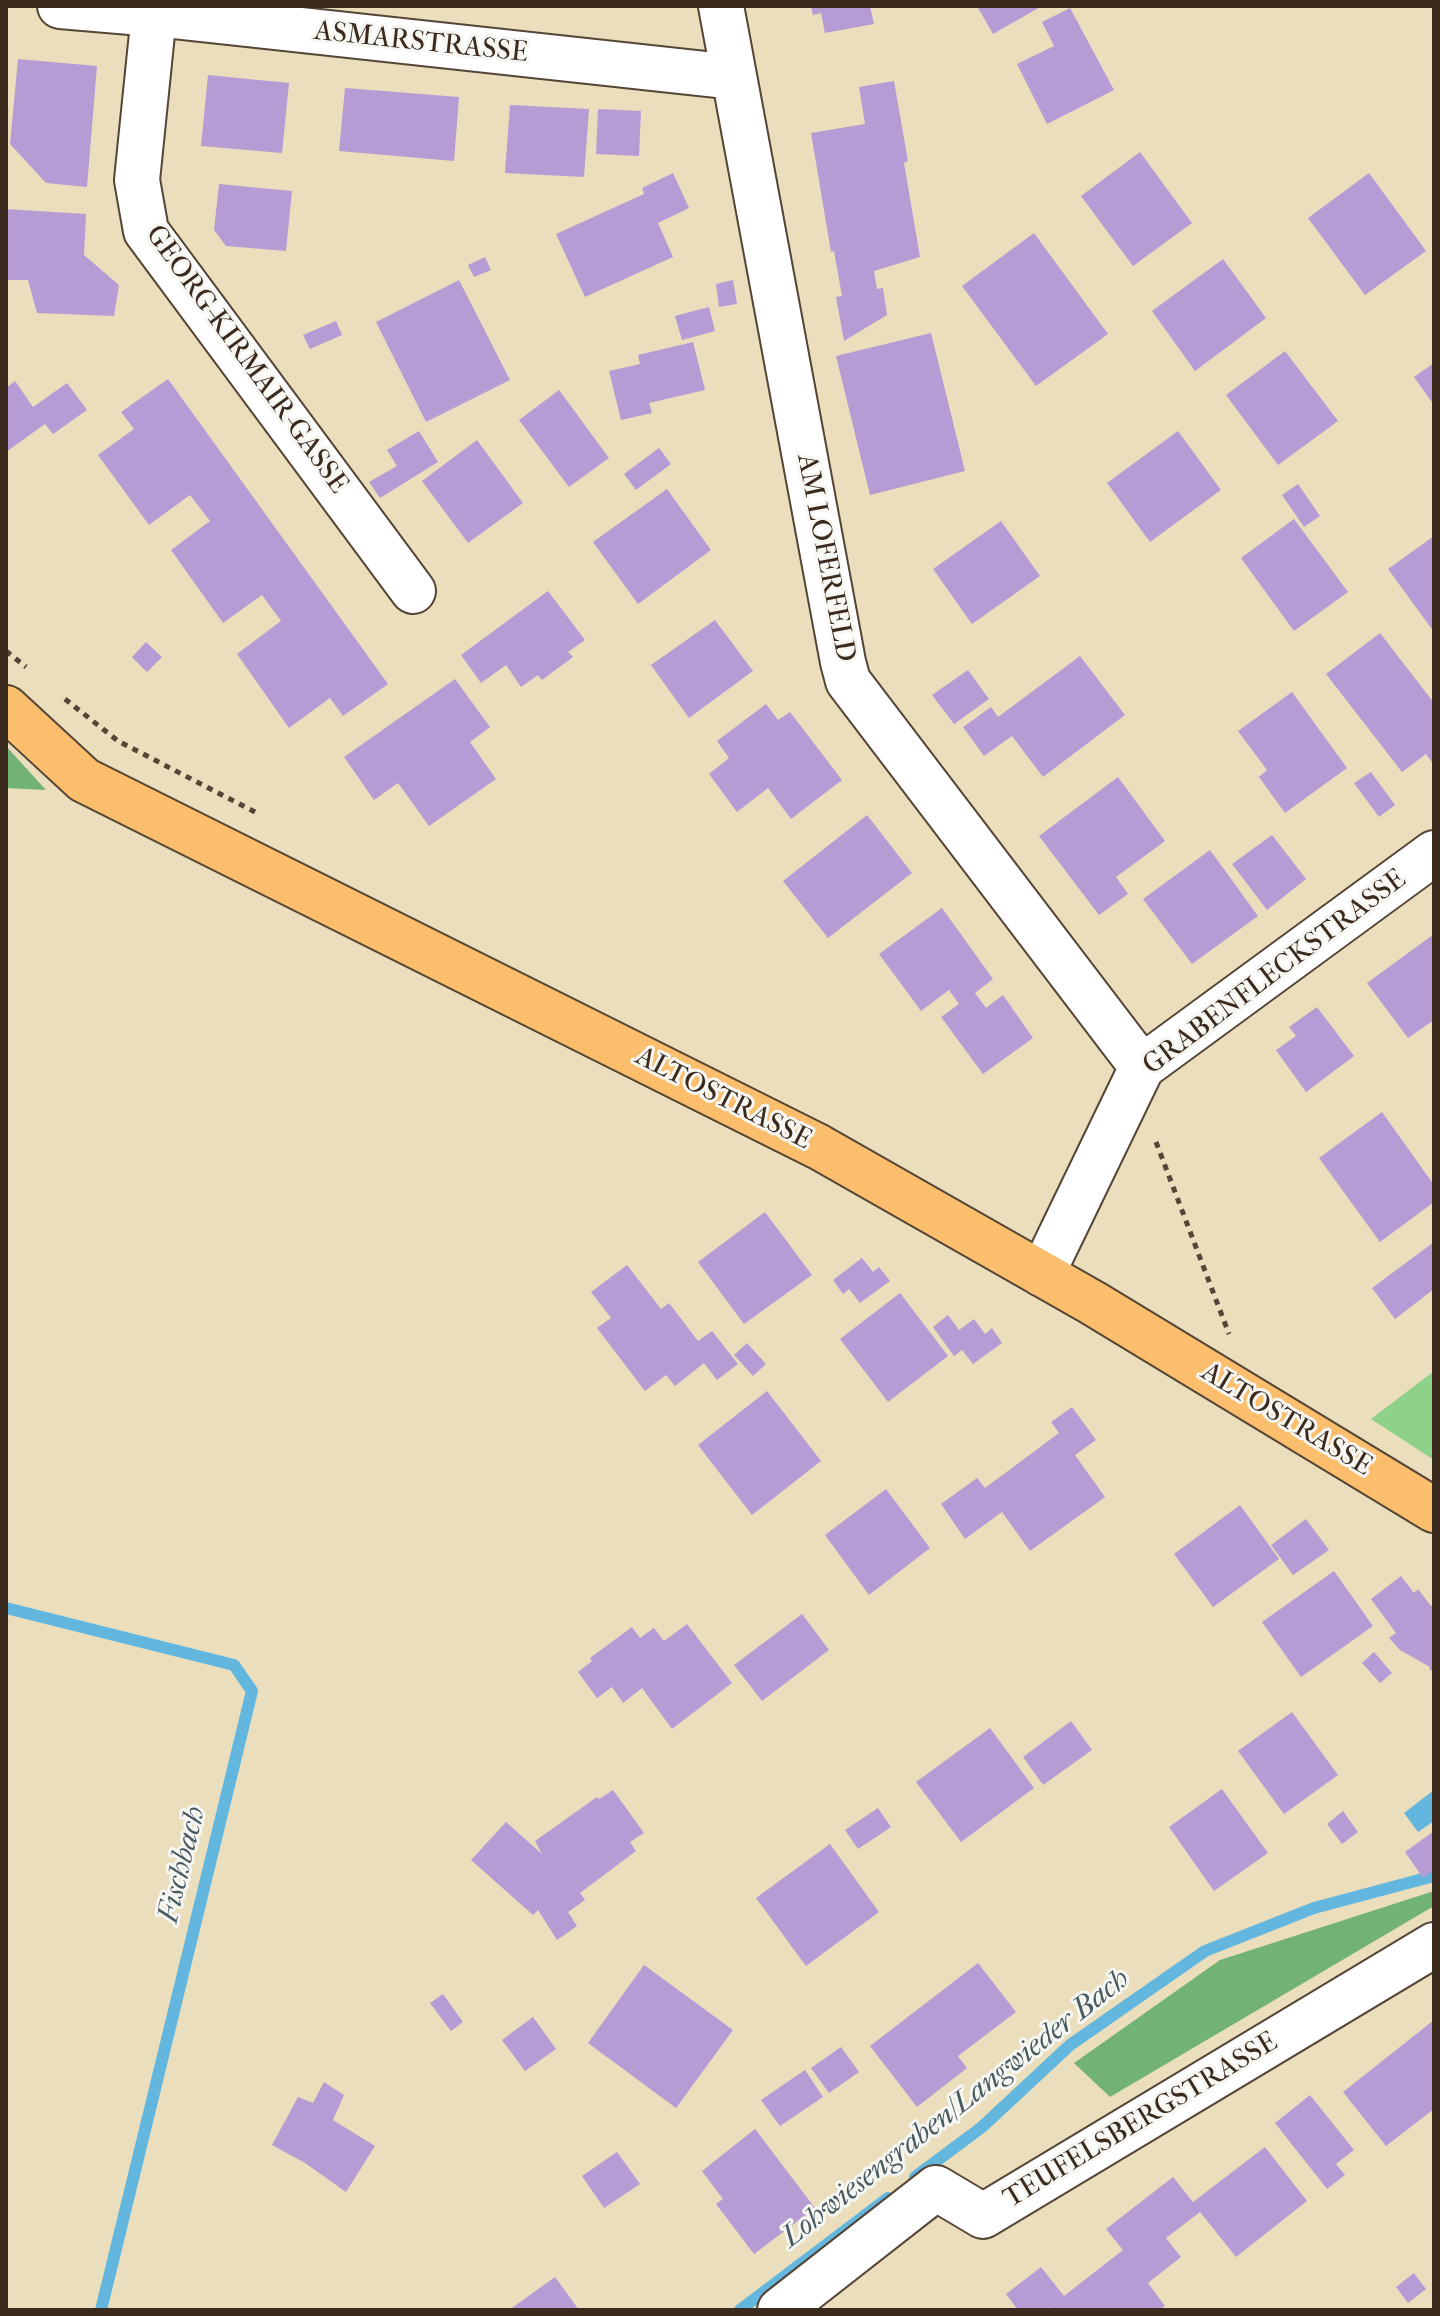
<!DOCTYPE html>
<style>
body{margin:0}
#map{position:relative;width:1440px;height:2316px;overflow:hidden;background:#ebdebc;font-family:"IM FELL French Canon",serif}
canvas{display:block}
.frame{position:absolute;inset:0;border:8px solid #3b2a1e;pointer-events:none}
</style>
<div id="map">
<canvas width="1440" height="2316"></canvas>
<div class="frame"></div>
</div>
<script>
const context = document.querySelector('canvas').getContext('2d');
context.lineJoin = 'round';
function paint(path, color) { context.fillStyle = color; context.fill(path, 'evenodd'); }
const toPath = rows => new Path2D(rows.map(r => 'M' + r).join(''));
function stroke(path, color, width, dash) { context.strokeStyle = color; context.lineWidth = width; context.lineCap = dash ? 'butt' : 'round'; context.setLineDash(dash || []); context.stroke(path); }
function write(font, color, halo, rows, align = 'center') {
  context.font = font + ' "IM FELL French Canon",serif'; context.lineWidth = 6; context.setLineDash([]); context.textBaseline = 'middle'; context.strokeStyle = halo; context.fillStyle = color; for (const [text, x, y, turn = 0] of rows) {
    context.save(); context.translate(x, y); context.rotate((+turn || 0) * Math.PI / 180); context.textAlign = isNaN(turn) ? turn : align; if (halo) context.strokeText(text, 0, 0); context.fillText(text, 0, 0); context.restore();
  }
}
paint(toPath([
 [1434,1371,1434,1460,1371,1419]
]), '#8ed189');
paint(toPath([
 [6,746,46,790,6,788],
 [1434,1891,1434,1906,1110,2097,1074,2063,1220,1960]
]), '#72b375');
paint(toPath([
 [1434,1790,1434,1821,1418,1832,1404,1813]
]), '#63b7df');
stroke(toPath([
 [6,1608,234,1665,252,1691,101,2310],
 [915,2177,982,2127,1070,2045,1205,1951,1314,1908,1434,1876],
 [740,2310,888,2198]
]), '#63b7df', 12);
paint(toPath([
 [811,6,870,6,874,24,825,33,821,13,813,15],
 [977,6,1042,6,993,34],
 [1070,8,1114,90,1047,124,1017,64,1054,46,1042,22],
 [18,59,97,66,87,187,46,183,10,144],
 [208,75,289,83,282,153,201,146],
 [894,81,908,161,904,163,920,257,874,271,877,289,883,288,887,315,844,341,836,297,842,296,834,251,831,252,811,133,865,124,859,87],
 [345,88,459,97,454,161,339,151],
 [510,105,589,109,584,177,505,173],
 [598,109,641,111,639,156,596,154],
 [1140,152,1192,223,1133,266,1081,196],
 [673,173,689,208,658,223,673,257,585,297,556,234,644,194,642,188],
 [1369,173,1426,251,1365,295,1308,218],
 [219,184,292,191,286,251,226,246,214,230],
 [6,209,86,214,84,255,119,285,114,316,37,313,28,280,6,280],
 [1034,233,1108,334,1036,386,962,286],
 [485,257,491,270,474,277,468,265],
 [1223,259,1266,318,1195,371,1152,311],
 [459,280,510,380,426,422,376,322],
 [733,280,737,304,719,307,716,284],
 [709,307,715,331,682,340,675,316],
 [336,321,342,335,310,349,303,335],
 [931,333,965,471,870,495,836,356],
 [693,342,705,390,649,403,652,413,621,420,609,371,640,364,638,355],
 [1285,351,1338,421,1278,465,1226,395],
 [1434,363,1434,405,1414,377],
 [168,379,388,684,343,716,330,698,289,728,237,654,281,621,262,595,223,623,171,550,210,521,190,495,149,525,98,455,134,429,121,412],
 [15,381,33,407,67,383,87,410,53,434,45,424,6,452,6,388],
 [559,390,609,458,569,487,519,420],
 [419,431,438,462,380,498,369,482,397,466,387,450],
 [1178,431,1221,490,1150,542,1107,483],
 [477,440,523,503,468,543,422,481],
 [659,448,671,464,636,490,624,474],
 [1298,484,1320,516,1304,527,1282,495],
 [667,489,711,550,638,604,593,542],
 [1294,519,1348,592,1294,631,1241,558],
 [1001,521,1040,576,972,624,933,569],
 [1434,536,1434,632,1388,569],
 [548,591,585,640,568,652,573,657,542,680,538,675,521,687,506,665,481,683,461,655],
 [715,620,753,671,689,718,651,665],
 [1380,633,1434,703,1434,765,1426,754,1402,772,1326,674],
 [146,642,162,657,147,672,132,657],
 [1080,656,1125,715,1043,777,1012,736,984,756,963,727,991,707,998,717],
 [968,670,989,699,954,724,932,695],
 [455,679,490,727,470,742,496,779,429,826,398,783,374,800,344,757],
 [1292,692,1347,768,1285,813,1259,777,1267,770,1238,731],
 [766,704,778,720,790,712,842,780,791,819,768,788,737,812,709,774,729,758,717,741],
 [1371,772,1395,805,1379,817,1354,783],
 [1118,777,1165,841,1116,877,1128,894,1099,915,1039,836],
 [867,815,912,873,828,938,783,881],
 [1272,835,1306,879,1267,910,1232,864],
 [1210,850,1258,916,1192,964,1143,899],
 [942,908,993,979,975,993,986,1008,1003,995,1033,1038,983,1074,941,1017,959,1004,949,990,921,1011,879,954],
 [1434,934,1434,1020,1408,1038,1367,983],
 [1317,1007,1354,1056,1306,1092,1276,1050,1296,1036,1289,1027],
 [1382,1112,1434,1185,1434,1202,1380,1242,1319,1158],
 [765,1212,812,1275,744,1324,698,1262],
 [1434,1242,1434,1289,1395,1319,1372,1288],
 [862,1258,873,1272,879,1267,890,1281,860,1303,849,1289,843,1294,833,1280],
 [627,1265,661,1309,669,1303,698,1341,712,1331,738,1364,717,1380,704,1363,675,1386,666,1375,645,1391,597,1328,611,1318,591,1292],
 [900,1293,948,1356,888,1402,840,1339],
 [948,1315,959,1330,974,1319,985,1334,992,1328,1002,1343,973,1364,962,1350,954,1356,933,1327],
 [747,1343,766,1364,753,1376,734,1355],
 [767,1391,821,1461,752,1515,698,1445],
 [1072,1407,1096,1440,1075,1455,1105,1497,1030,1551,1002,1512,965,1539,941,1504,977,1478,985,1488,1059,1433,1051,1422],
 [886,1489,930,1548,869,1595,825,1535],
 [1240,1505,1279,1559,1213,1607,1174,1554],
 [1306,1519,1329,1550,1293,1575,1271,1545],
 [1334,1571,1373,1626,1301,1677,1262,1622],
 [1401,1576,1414,1593,1418,1589,1431,1606,1434,1604,1434,1672,1429,1669,1430,1667,1400,1650,1389,1638,1396,1633,1371,1599],
 [802,1614,829,1650,762,1701,734,1665],
 [687,1624,732,1683,672,1729,642,1688,623,1703,612,1687,597,1698,578,1672,592,1661,590,1658,632,1627,640,1638,654,1628,664,1641],
 [1374,1652,1392,1673,1380,1683,1362,1663],
 [1292,1712,1338,1775,1284,1814,1238,1751],
 [1071,1721,1092,1750,1043,1785,1023,1757],
 [990,1728,1034,1788,961,1842,916,1782],
 [1222,1789,1268,1853,1214,1891,1169,1827],
 [613,1790,644,1833,630,1842,636,1851,580,1893,585,1900,568,1912,577,1926,557,1940,538,1910,533,1915,471,1860,506,1822,542,1854,535,1841,597,1797,599,1799],
 [878,1808,891,1827,858,1849,845,1830],
 [1343,1811,1358,1832,1342,1844,1327,1824],
 [1434,1831,1434,1870,1423,1878,1405,1852],
 [830,1844,879,1912,806,1966,756,1898],
 [978,1963,1016,2012,958,2056,967,2068,917,2107,870,2046],
 [644,1965,733,2030,676,2108,588,2043],
 [443,1994,463,2022,451,2031,430,2003],
 [533,2017,556,2049,525,2071,502,2040],
 [1434,2020,1434,2109,1386,2146,1343,2092],
 [841,2047,859,2072,829,2093,811,2068],
 [805,2070,823,2097,780,2126,761,2100],
 [324,2082,344,2095,333,2120,375,2146,346,2192,305,2163,272,2145,298,2097,313,2103],
 [1310,2095,1354,2150,1336,2164,1345,2175,1327,2189,1275,2123],
 [755,2129,815,2208,754,2254,716,2204,723,2199,702,2171],
 [1265,2147,1307,2201,1236,2257,1200,2212,1166,2238,1181,2257,1148,2283,1165,2306,1159,2310,1051,2310,1049,2307,1046,2310,1018,2310,1006,2294,1041,2267,1064,2296,1123,2250,1106,2229,1173,2177,1193,2202],
 [617,2152,640,2184,604,2208,582,2176],
 [1414,2273,1426,2289,1408,2303,1396,2287],
 [555,2277,579,2310,509,2310]
]), '#b59cd4');
const minor = toPath([
 [60,6,154,14,734,77],
 [721,6,843,662,848,681,1142,1067],
 [154,14,137,180,146,231,413,591],
 [1042,1274,1142,1067,1434,853],
 [780,2310,936,2188,983,2216,1434,1945]
]);
const major = toPath([
 [6,708,84,780,819,1147,1093,1303,1434,1510]
]);
stroke(minor, '#554536', 48);
stroke(major, '#554536', 48);
stroke(toPath([
 [6,651,26,667],
 [65,699,118,741,255,812],
 [1156,1142,1229,1334]
]), '#554536', 5, [6, 6]);
stroke(minor, '#fff', 44);
stroke(major, '#fabe6d', 44);
write('28px', '#3b2a1e', '#f6f6f2', [
 ["ASMARSTRASSE",421,43,6],
 ["GEORG-KIRMAIR-GASSE",246,360,54],
 ["AM LOFERFELD",825,558,79],
 ["GRABENFLECKSTRASSE",1275,973,-37],
 ["ALTOSTRASSE",723,1099,27],
 ["ALTOSTRASSE",1286,1420,31],
 ["TEUFELSBERGSTRASSE",1141,2121,-31]
]);
write('italic 30px', '#495b62', '#f6f6f2', [
 ["Fischbach",183,1865,-76],
 ["Lohwiesengraben/Langwieder Bach",956,2109,-38]
]);
</script>
